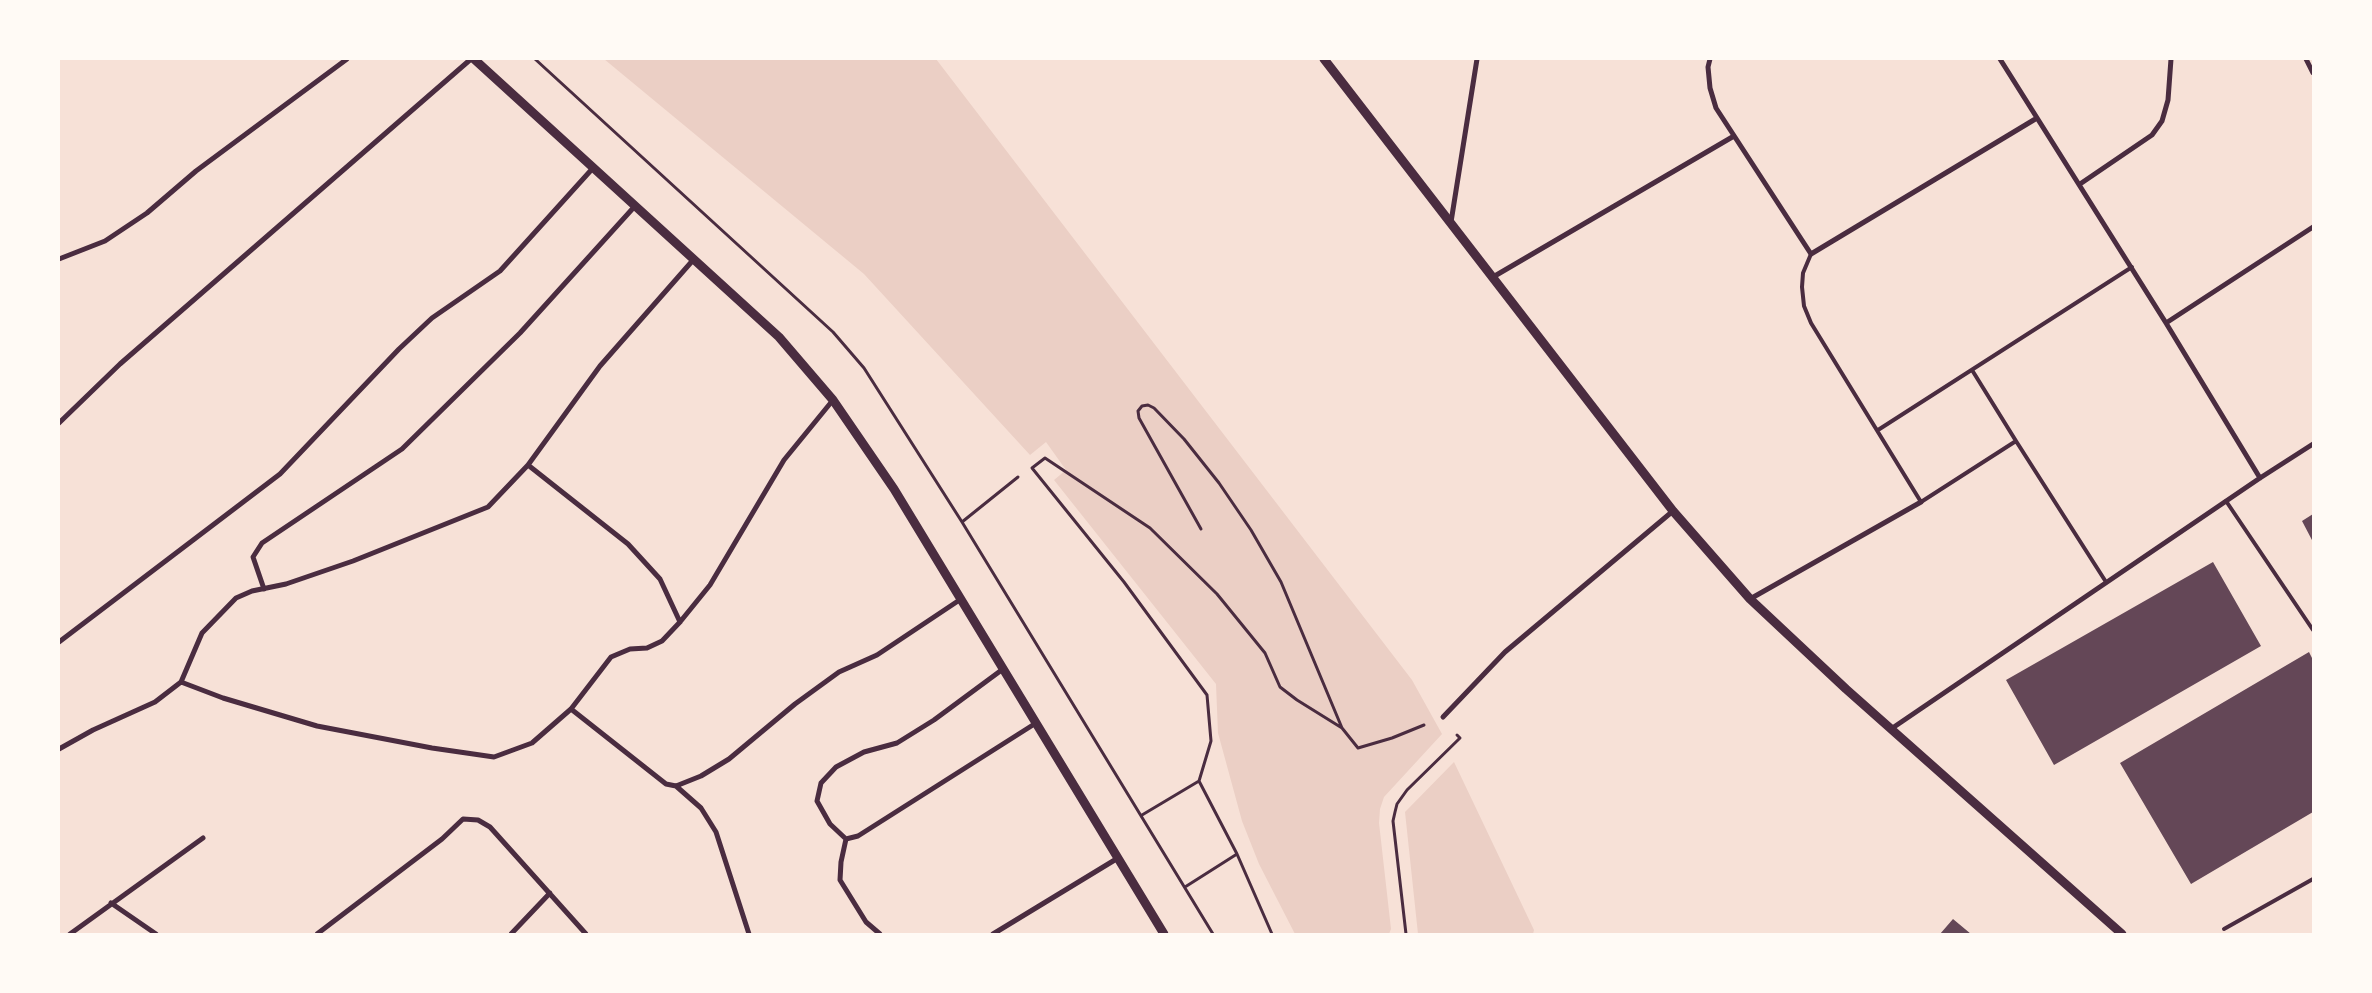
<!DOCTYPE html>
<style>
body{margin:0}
#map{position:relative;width:2372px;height:993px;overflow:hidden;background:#f7e1d7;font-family:"Archivo Narrow",sans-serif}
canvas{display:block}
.frame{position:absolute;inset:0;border:60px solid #fffaf5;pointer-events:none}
</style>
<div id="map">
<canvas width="2372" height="993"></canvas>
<div class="frame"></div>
</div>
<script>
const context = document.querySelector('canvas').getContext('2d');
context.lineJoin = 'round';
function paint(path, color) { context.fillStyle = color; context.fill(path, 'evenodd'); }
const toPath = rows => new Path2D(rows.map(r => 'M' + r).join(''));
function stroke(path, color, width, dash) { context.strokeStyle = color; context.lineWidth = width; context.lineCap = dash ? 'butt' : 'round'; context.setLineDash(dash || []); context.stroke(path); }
paint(toPath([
 [604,59,936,59,1412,680,1442,734,1384,797,1380,809,1379,823,1391,929,1389,934,1295,934,1259,864,1242,821,1218,733,1216,684,1054,480,1066,470,1046,442,1030,455,864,274],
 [1454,762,1534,930,1533,934,1418,934,1405,812]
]), '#ebcfc5');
paint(toPath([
 [2313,514,2313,542,2302,521],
 [2213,562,2261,646,2054,765,2006,680],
 [2309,652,2313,660,2313,812,2191,884,2120,763],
 [1953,919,1971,934,1940,934]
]), '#644757');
stroke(toPath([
 [535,59,833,332,864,368,962,522,1213,934],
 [962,522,1018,477],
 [1201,529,1139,418,1138,411,1142,406,1148,405,1154,408,1184,439,1219,483,1251,530,1281,582,1342,728],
 [1142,815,1199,781],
 [1185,887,1237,854],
 [1272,934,1237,854,1199,781,1211,741,1207,695,1124,582,1032,468,1045,458,1150,528,1217,594,1265,653,1280,687,1297,700,1342,728,1358,748,1392,738,1424,725],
 [1406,934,1393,821,1395,812,1397,804,1407,790,1460,738,1457,735]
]), '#4a2c40', 3);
stroke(toPath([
 [1811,254,1803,273,1802,287,1804,306,1811,323,1921,502,2016,441,2106,582],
 [1972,370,2016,441],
 [1878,430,2132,267],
 [2226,501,2313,630],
 [2224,929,2313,879]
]), '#4a2c40', 4);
stroke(toPath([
 [1710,59,1708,67,1710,88,1716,108,1811,254,2037,118],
 [2000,59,2166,323,2260,478],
 [2306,59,2313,73],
 [2080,184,2152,135,2162,121,2168,100,2171,59],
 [1451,222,1477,59],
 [59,259,105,241,147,213,196,171,347,59],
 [1493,277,1734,136],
 [2166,323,2313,227],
 [59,423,120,364,471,59],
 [528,465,628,544,660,579,680,622],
 [264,589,253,557,262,543,402,449,520,333,635,206],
 [1750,599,1921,502],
 [59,642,280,474,399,349,432,318,500,271,593,168],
 [1003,669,934,720,897,743,864,752,836,767,821,783,817,801,830,824,846,839,858,836,1036,723],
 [181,682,223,698,317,726,432,748,494,757,532,743,571,709,611,657,630,649,647,648,662,641,680,622,710,585,784,460,833,400],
 [571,709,666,784,676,786,701,776,729,759,795,704,839,672,877,655,961,599],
 [1443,717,1505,652,1673,511],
 [1891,729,2260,478,2313,444],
 [59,749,93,730,155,702,181,682,202,633,236,598,252,591,286,584,353,561,488,507,528,465,600,366,694,259],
 [676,786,701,808,716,832,749,934],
 [846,839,841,862,840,880,866,922,880,934],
 [111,903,156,934],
 [70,934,203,838],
 [317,934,442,839,463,819,478,820,490,827,586,934],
 [511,934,550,893],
 [993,934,1118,858]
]), '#4a2c40', 5);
stroke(toPath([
 [474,59,779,337,833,400,894,489,1164,934],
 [1324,59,1673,511,1750,599,1846,689,2122,934]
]), '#4a2c40', 9);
</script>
